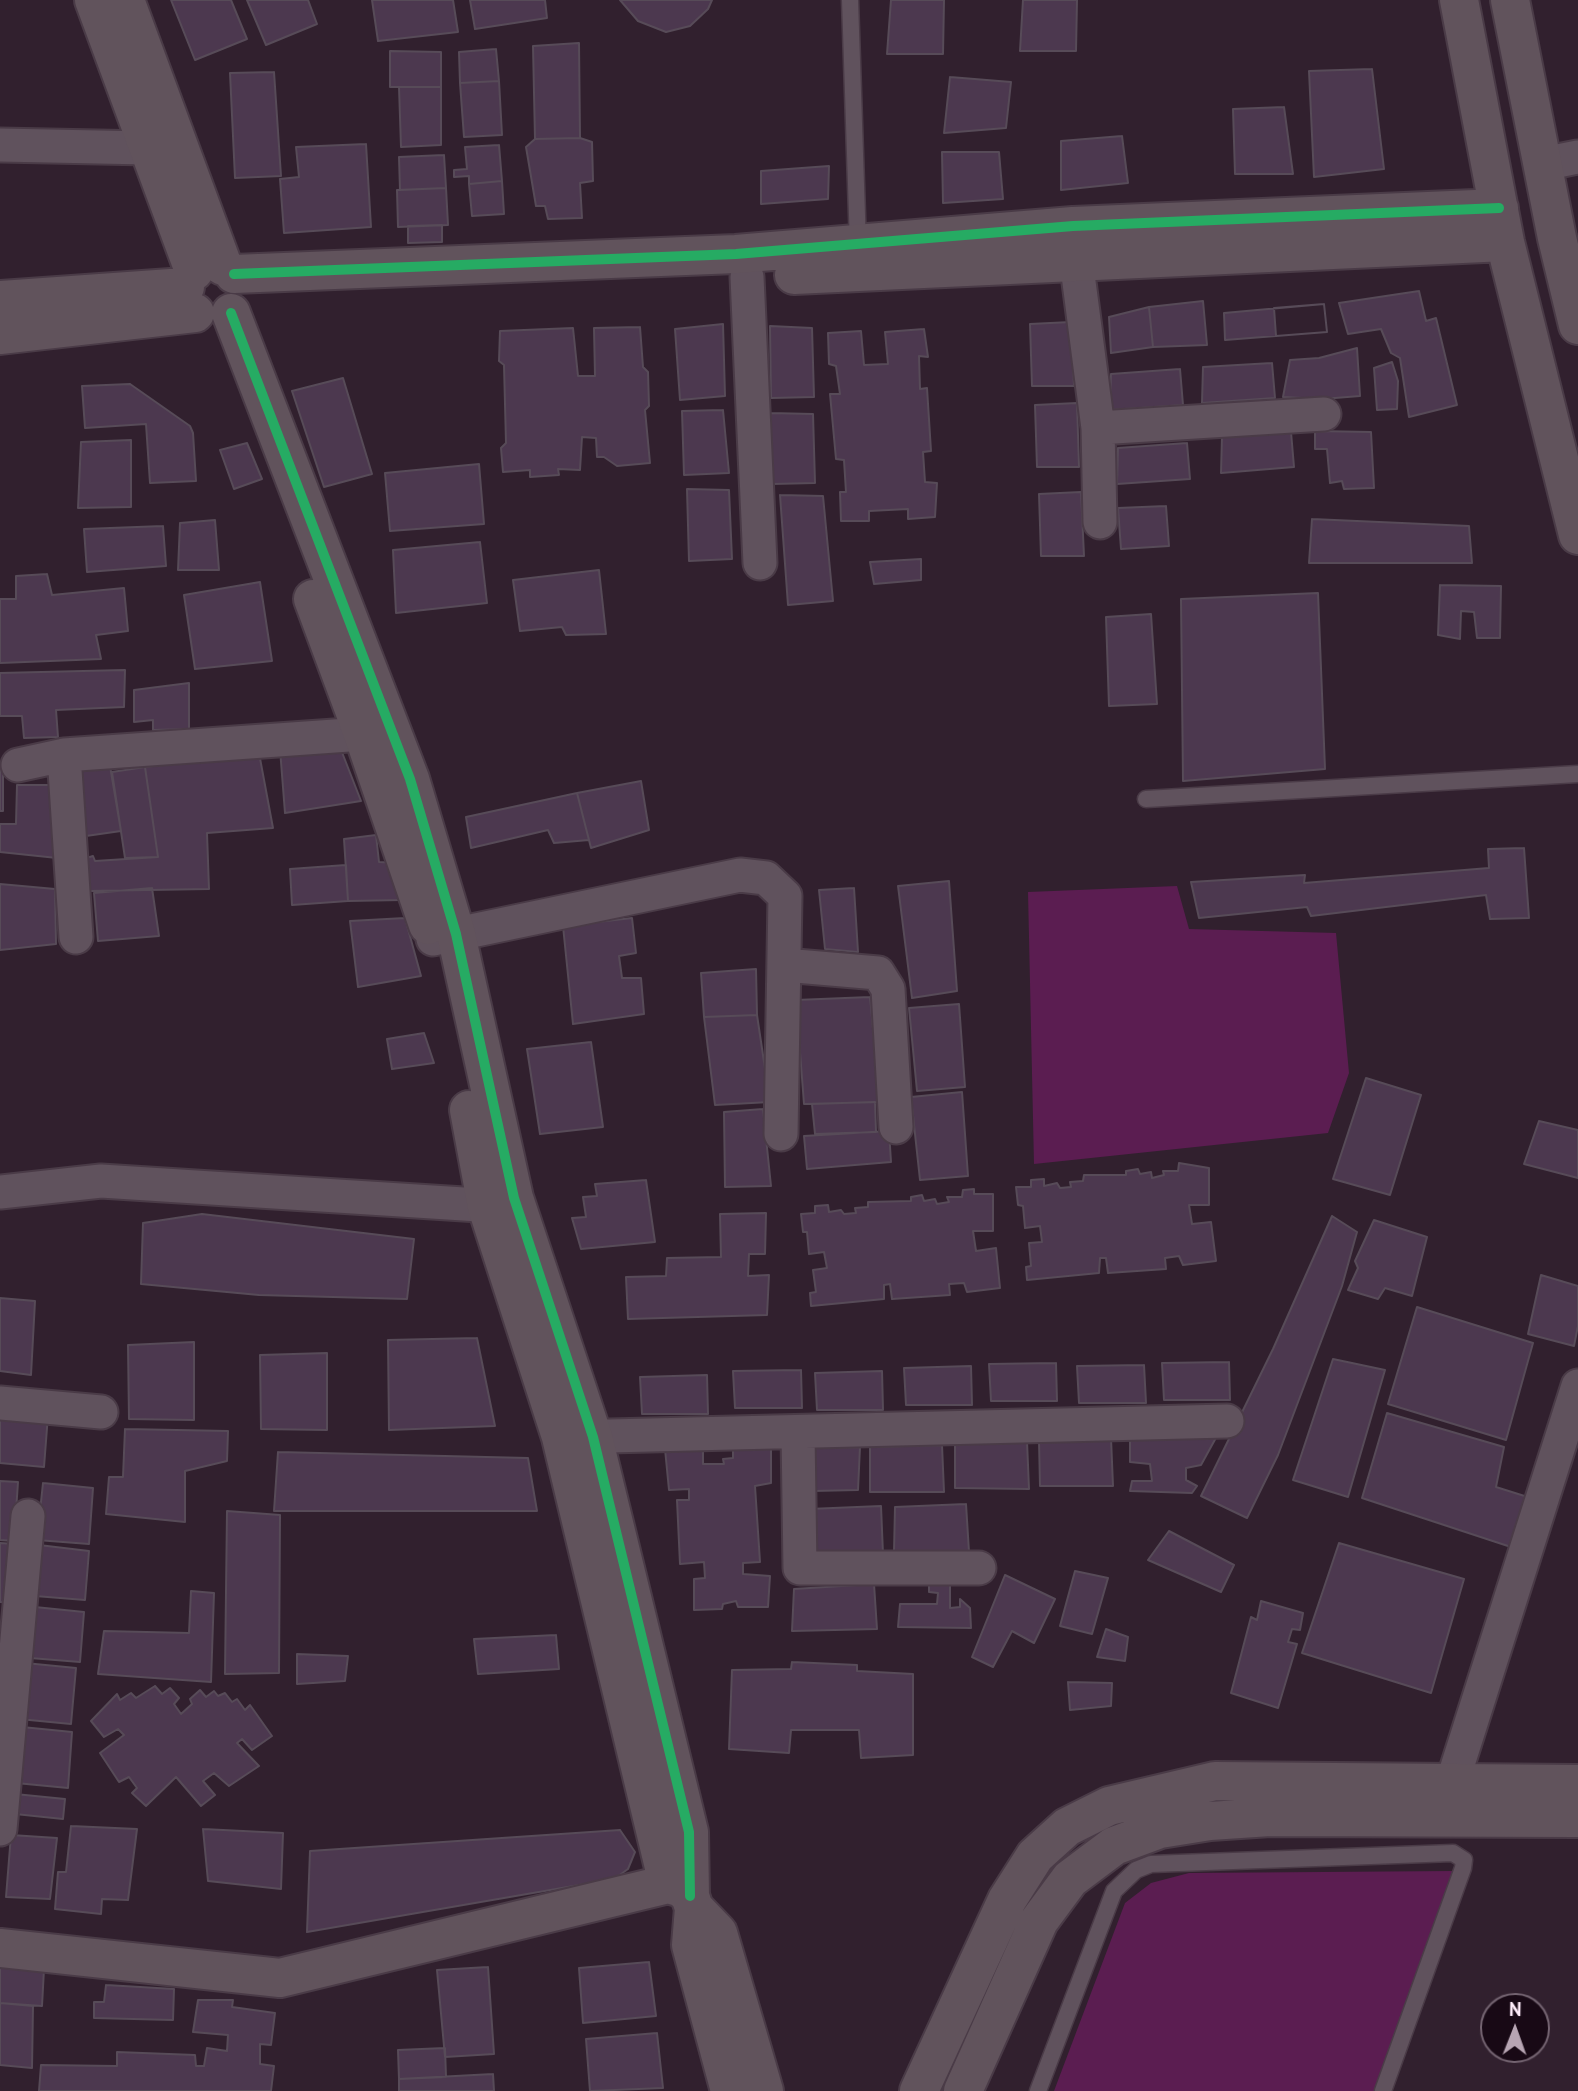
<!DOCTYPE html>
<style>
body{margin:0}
#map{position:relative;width:1578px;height:2091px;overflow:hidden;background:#31202e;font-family:"PT Sans",sans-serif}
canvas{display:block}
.north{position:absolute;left:1480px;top:1993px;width:70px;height:70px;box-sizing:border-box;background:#180915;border:2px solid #746471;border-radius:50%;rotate:1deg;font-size:19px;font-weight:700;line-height:28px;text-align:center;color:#ffedfa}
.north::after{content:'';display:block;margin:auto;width:24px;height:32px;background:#b7a5b3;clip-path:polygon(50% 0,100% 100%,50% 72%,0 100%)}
</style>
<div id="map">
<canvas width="1578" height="2091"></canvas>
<div class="north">N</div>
</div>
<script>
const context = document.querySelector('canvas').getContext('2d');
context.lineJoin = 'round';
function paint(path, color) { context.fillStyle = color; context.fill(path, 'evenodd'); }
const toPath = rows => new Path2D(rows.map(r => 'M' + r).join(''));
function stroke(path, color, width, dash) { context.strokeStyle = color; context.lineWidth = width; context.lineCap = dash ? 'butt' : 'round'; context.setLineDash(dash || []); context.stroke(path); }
paint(toPath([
 [1177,886,1189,929,1336,933,1349,1073,1328,1133,1034,1164,1028,892],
 [1454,1871,1376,2091,1054,2091,1125,1903,1151,1883,1189,1873]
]), '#5b1d51');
const building = toPath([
 [171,0,231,0,247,39,195,60,171,0],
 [247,0,308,0,317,24,266,45,247,0],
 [372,0,453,0,458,32,378,41,372,0],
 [470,0,545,0,547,18,475,29,470,0],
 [620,0,712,0,708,9,690,26,666,32,638,21,620,0],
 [891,0,944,0,943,54,887,54,891,0],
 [1023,0,1077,0,1076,51,1020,51,1023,0],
 [579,43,580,138,535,139,533,46,579,43],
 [496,49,499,81,460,83,459,52,496,49],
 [390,51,441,52,441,87,390,87,390,51],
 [1372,69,1384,169,1314,177,1309,71,1372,69],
 [274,72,281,176,235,178,230,73,274,72],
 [950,77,1011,82,1006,128,944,133,950,77],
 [499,81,502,135,464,137,460,83,499,81],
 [399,87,441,87,441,145,401,147,399,87],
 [1284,107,1293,174,1235,174,1233,109,1284,107],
 [1122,136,1128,183,1061,190,1061,141,1122,136],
 [580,138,592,142,593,181,580,183,582,218,548,219,545,206,536,206,526,147,535,139,580,138],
 [366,144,371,227,284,233,280,179,299,177,296,147,366,144],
 [499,145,502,181,469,184,469,176,454,177,454,170,467,169,465,147,499,145],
 [942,152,999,152,1003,199,943,203,942,152],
 [444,155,446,188,400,190,399,157,444,155],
 [829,166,828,199,761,204,761,171,829,166],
 [502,181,504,214,472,216,469,184,502,181],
 [446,188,448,225,398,227,397,190,446,188],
 [442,225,442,242,408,243,408,226,442,225],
 [1419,291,1426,321,1436,318,1457,405,1409,417,1400,358,1391,353,1381,329,1348,334,1339,303,1419,291],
 [1203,301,1207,345,1153,347,1149,307,1203,301],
 [1324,304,1327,332,1225,340,1224,313,1324,304],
 [1324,304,1327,332,1276,336,1274,308,1324,304],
 [1149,307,1153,347,1111,353,1109,317,1149,307],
 [1071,322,1074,386,1032,386,1030,324,1071,322],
 [723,324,725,396,680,400,675,329,723,324],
 [770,326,812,328,814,397,771,398,770,326],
 [640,327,643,367,648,372,649,406,645,410,650,463,617,466,604,457,597,457,596,438,582,437,580,470,558,469,559,475,530,477,530,470,503,472,501,448,506,443,504,365,499,361,500,331,573,328,578,376,595,376,594,328,640,327],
 [924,329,928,357,919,356,920,389,927,388,931,451,923,452,925,482,937,483,935,517,908,519,908,509,869,511,869,521,841,521,840,492,846,492,844,460,836,459,830,394,840,394,836,366,829,364,828,333,861,331,864,365,888,364,885,332,924,329],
 [1357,348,1360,396,1322,399,1283,397,1290,360,1319,358,1357,348],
 [1392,362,1398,381,1397,409,1377,410,1374,368,1392,362],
 [1272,363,1275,398,1202,403,1203,367,1272,363],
 [1180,369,1183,405,1110,410,1111,374,1180,369],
 [343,378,372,474,324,487,292,391,343,378],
 [130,384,190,426,193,433,196,481,150,483,146,424,85,428,82,386,130,384],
 [1077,403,1079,467,1037,467,1035,405,1077,403],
 [723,410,729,473,684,475,682,411,723,410],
 [770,413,813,414,815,483,772,484,770,413],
 [1315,431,1371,432,1374,488,1344,489,1342,481,1330,483,1327,449,1315,449,1315,431],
 [1291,432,1294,467,1221,473,1222,437,1291,432],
 [131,440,131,507,78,508,81,442,131,440],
 [247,443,262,479,234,489,220,450,247,443],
 [1187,443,1190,479,1117,484,1118,448,1187,443],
 [479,464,484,524,390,531,385,473,479,464],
 [687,489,729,490,732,559,689,561,687,489],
 [1081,492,1084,556,1041,556,1039,494,1081,492],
 [780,495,823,496,833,601,788,605,780,495],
 [1166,506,1169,546,1121,549,1118,508,1166,506],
 [1312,519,1469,526,1472,563,1309,563,1312,519],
 [215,520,219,570,178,570,180,523,215,520],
 [163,526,166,566,87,572,84,529,163,526],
 [480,542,487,603,396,613,393,550,480,542],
 [921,559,921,580,874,584,870,562,921,559],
 [599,570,606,634,566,635,562,627,520,631,513,580,599,570],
 [47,574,52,595,124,588,128,631,96,635,101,659,0,663,0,599,16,599,16,576,47,574],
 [260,582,272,661,195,669,184,595,260,582],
 [1440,585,1501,586,1500,638,1477,638,1474,612,1461,611,1460,639,1438,635,1440,585],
 [1318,593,1325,769,1183,781,1181,599,1318,593],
 [1151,614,1157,704,1109,706,1106,617,1151,614],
 [125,670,124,707,56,710,58,737,24,738,22,716,0,716,0,673,125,670],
 [189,683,189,729,153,730,153,720,134,722,134,690,189,683],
 [338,742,361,801,285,813,280,749,338,742],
 [259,753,273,828,207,833,209,889,87,891,83,859,93,856,95,861,158,857,145,767,259,753],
 [0,762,3,762,3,811,0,811,0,762],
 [110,766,121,831,79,837,70,771,110,766],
 [145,767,158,857,125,858,112,772,145,767],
 [641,781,649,830,591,848,577,793,641,781],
 [17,785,53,785,57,858,0,852,0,824,16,824,17,785],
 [577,793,589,840,554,843,548,830,471,848,466,817,577,793],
 [376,835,379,862,396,863,402,900,348,901,344,839,376,835],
 [1524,848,1529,918,1490,919,1486,895,1311,916,1307,907,1199,918,1191,882,1305,875,1304,883,1489,868,1488,849,1524,848],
 [346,865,348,901,292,905,290,869,346,865],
 [949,881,957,991,912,998,898,886,949,881],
 [0,884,55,889,56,944,0,950,0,884],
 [152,888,159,936,98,941,94,893,152,888],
 [854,888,858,952,825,949,819,890,854,888],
 [405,918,421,976,358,987,350,921,405,918],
 [632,918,636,953,619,956,622,978,641,978,644,1014,573,1024,563,926,632,918],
 [756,969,757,1015,704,1017,701,973,756,969],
 [870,997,880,1102,804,1104,796,1000,870,997],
 [959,1004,965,1087,917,1091,909,1008,959,1004],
 [757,1015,770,1102,715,1105,704,1017,757,1015],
 [424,1033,434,1063,392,1069,387,1039,424,1033],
 [591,1042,603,1127,540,1134,527,1049,591,1042],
 [1366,1078,1421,1095,1390,1195,1333,1179,1366,1078],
 [962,1092,968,1176,920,1180,911,1097,962,1092],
 [875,1102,876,1132,815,1134,812,1104,875,1102],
 [763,1109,771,1186,725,1187,724,1112,763,1109],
 [1539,1121,1578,1130,1578,1178,1524,1164,1539,1121],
 [889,1131,891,1162,807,1169,804,1136,889,1131],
 [1179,1163,1209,1168,1209,1205,1189,1205,1192,1224,1211,1222,1216,1261,1183,1265,1179,1256,1165,1258,1166,1269,1108,1273,1106,1258,1100,1258,1099,1273,1027,1280,1026,1267,1031,1266,1029,1243,1042,1242,1040,1226,1025,1228,1023,1206,1018,1205,1016,1187,1031,1187,1031,1180,1044,1179,1044,1186,1057,1183,1060,1188,1071,1187,1070,1182,1083,1181,1084,1175,1126,1175,1126,1171,1138,1169,1140,1174,1151,1172,1152,1178,1164,1175,1163,1171,1178,1171,1179,1163],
 [646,1180,655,1242,581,1249,572,1218,586,1217,583,1197,597,1196,595,1184,646,1180],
 [974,1189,974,1194,993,1194,993,1231,973,1231,976,1251,996,1248,1000,1288,967,1292,964,1283,949,1284,950,1295,892,1299,890,1284,884,1285,884,1299,811,1306,810,1293,816,1292,813,1270,827,1268,824,1252,809,1254,807,1232,803,1232,801,1214,815,1213,815,1206,828,1205,829,1212,841,1210,844,1214,856,1213,855,1208,868,1207,868,1202,911,1201,911,1197,922,1195,924,1201,935,1199,937,1204,949,1202,947,1197,962,1197,963,1190,974,1189],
 [766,1213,765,1254,749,1254,748,1276,769,1275,767,1315,628,1319,626,1277,666,1276,667,1258,721,1257,720,1214,766,1213],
 [202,1214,414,1239,407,1299,259,1295,141,1284,143,1223,202,1214],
 [1332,1216,1357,1232,1342,1286,1278,1455,1247,1518,1201,1496,1273,1349,1332,1216],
 [1374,1220,1427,1237,1412,1296,1385,1288,1378,1299,1348,1290,1358,1268,1355,1261,1374,1220],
 [1541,1275,1578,1286,1578,1326,1574,1346,1528,1334,1541,1275],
 [0,1298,35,1301,31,1375,0,1371,0,1298],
 [1417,1307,1533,1343,1506,1440,1388,1404,1417,1307],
 [477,1338,495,1426,389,1430,388,1340,477,1338],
 [194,1342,194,1420,129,1419,128,1345,194,1342],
 [327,1353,327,1430,261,1429,260,1355,327,1353],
 [1333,1359,1385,1370,1348,1497,1293,1480,1333,1359],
 [1229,1362,1230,1400,1164,1400,1162,1363,1229,1362],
 [1056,1363,1057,1401,991,1401,989,1364,1056,1363],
 [1144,1365,1146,1403,1079,1403,1077,1366,1144,1365],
 [971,1366,972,1405,906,1405,904,1368,971,1366],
 [801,1370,802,1408,735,1408,733,1371,801,1370],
 [882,1371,883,1410,817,1410,815,1373,882,1371],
 [707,1375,708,1414,642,1414,640,1377,707,1375],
 [0,1412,48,1415,44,1467,0,1463,0,1412],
 [1387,1413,1504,1447,1496,1487,1534,1499,1514,1548,1362,1498,1387,1413],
 [125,1429,228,1431,227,1461,185,1471,185,1522,106,1514,109,1477,123,1477,125,1429],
 [1217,1436,1201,1465,1186,1468,1186,1480,1197,1486,1192,1493,1130,1491,1132,1481,1152,1481,1150,1464,1130,1462,1130,1440,1217,1436],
 [1111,1438,1113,1486,1040,1486,1039,1441,1111,1438],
 [1027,1441,1029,1489,955,1488,955,1444,1027,1441],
 [942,1445,944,1492,870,1492,870,1447,942,1445],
 [771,1447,771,1483,755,1486,760,1562,743,1563,743,1574,770,1576,768,1607,738,1607,736,1601,723,1604,722,1609,694,1610,694,1579,705,1578,704,1562,680,1564,677,1500,689,1500,689,1489,669,1490,665,1449,703,1448,703,1464,724,1464,723,1459,733,1458,733,1448,771,1447],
 [860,1447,858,1490,812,1491,812,1448,860,1447],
 [278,1452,528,1458,537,1511,274,1511,278,1452],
 [0,1481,18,1482,14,1541,0,1540,0,1481],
 [43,1483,93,1488,89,1544,37,1540,43,1483],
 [966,1504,969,1552,894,1552,895,1507,966,1504],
 [881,1506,883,1554,808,1554,809,1509,881,1506],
 [227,1511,280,1515,279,1673,225,1674,227,1511],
 [1169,1531,1234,1565,1221,1592,1148,1560,1169,1531],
 [0,1543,15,1544,10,1603,0,1602,0,1543],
 [1339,1543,1464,1579,1431,1693,1302,1653,1339,1543],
 [39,1545,89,1551,85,1600,35,1596,39,1545],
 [1075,1571,1108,1578,1092,1634,1060,1626,1075,1571],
 [1005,1575,1055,1599,1034,1643,1012,1631,993,1667,972,1657,1005,1575],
 [929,1583,950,1583,950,1608,960,1607,960,1599,970,1608,971,1628,898,1627,900,1604,937,1604,938,1593,929,1592,929,1583],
 [874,1584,877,1629,792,1631,794,1589,874,1584],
 [191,1591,214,1593,211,1682,98,1674,104,1631,189,1633,191,1591],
 [1261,1601,1303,1613,1300,1630,1292,1629,1288,1642,1297,1644,1278,1708,1231,1693,1251,1617,1257,1620,1261,1601],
 [35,1607,84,1612,80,1662,30,1658,35,1607],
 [1106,1629,1128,1637,1125,1661,1097,1657,1106,1629],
 [556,1635,559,1669,478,1674,474,1639,556,1635],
 [297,1654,348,1656,345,1681,297,1684,297,1654],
 [792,1662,857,1665,857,1671,913,1674,913,1755,861,1758,859,1730,791,1730,789,1753,729,1749,732,1670,791,1669,792,1662],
 [25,1663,76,1668,71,1724,19,1719,25,1663],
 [1068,1682,1112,1683,1111,1706,1070,1710,1068,1682],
 [155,1686,162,1694,170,1688,179,1698,174,1704,181,1714,192,1704,190,1699,200,1690,206,1697,214,1691,218,1696,225,1693,232,1702,237,1699,245,1710,250,1705,272,1736,252,1750,242,1739,237,1743,259,1766,229,1786,214,1773,203,1781,215,1795,201,1806,176,1777,146,1806,132,1793,137,1788,129,1777,119,1782,100,1753,124,1735,118,1729,104,1737,91,1721,117,1694,120,1700,131,1693,136,1698,155,1686],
 [22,1727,72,1732,68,1788,16,1783,22,1727],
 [15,1794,65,1799,63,1819,15,1814,15,1794],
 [71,1826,137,1829,128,1900,102,1899,101,1914,55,1909,58,1872,66,1872,71,1826],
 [203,1829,283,1833,281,1889,208,1881,203,1829],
 [620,1830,635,1852,628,1869,614,1879,307,1932,310,1851,620,1830],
 [11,1835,57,1838,50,1899,6,1897,11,1835],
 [649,1962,656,2016,583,2023,579,1968,649,1962],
 [0,1967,44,1969,42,2006,0,2003,0,1967],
 [488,1967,494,2054,445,2057,437,1970,488,1967],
 [106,1985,174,1989,173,2020,94,2018,94,2002,104,2002,106,1985],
 [198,2000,233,2000,232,2007,275,2013,271,2045,260,2044,260,2064,274,2066,271,2091,39,2091,41,2065,117,2066,117,2052,195,2055,196,2066,204,2066,207,2048,227,2051,228,2035,193,2032,198,2000],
 [0,2003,33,2006,32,2068,0,2065,0,2003],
 [657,2033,663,2088,590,2091,586,2039,657,2033],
 [445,2048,446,2077,399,2079,398,2050,445,2048],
 [493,2074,494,2091,399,2091,399,2079,493,2074]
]);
paint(building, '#4c384f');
stroke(building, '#574b58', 2);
const lane = toPath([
 [850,0,858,246],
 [1146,799,1578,774],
 [1038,2091,1114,1891,1136,1870,1151,1864,1453,1853,1464,1860,1463,1868,1383,2091]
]);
const street = toPath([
 [0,145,148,148],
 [1543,164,1578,157],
 [1073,236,1098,428,1100,522],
 [747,277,760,563],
 [1098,428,1324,414],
 [64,755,76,937],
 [18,765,64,755,363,734],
 [433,939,740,875,766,878,785,896,781,1134],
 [784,965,878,973,888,989,896,1127],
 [0,1192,101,1181,511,1207],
 [0,1403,101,1412],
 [798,1433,800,1568,979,1568],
 [568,1437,1227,1421],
 [1452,1783,1578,1386],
 [0,1829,28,1516]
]);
const secondary = toPath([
 [94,0,194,271],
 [125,0,223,266],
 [1459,0,1505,242,1578,535],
 [1510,0,1557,238,1578,325],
 [234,274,736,254,1073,226,1499,208],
 [794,275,1505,242],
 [0,300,185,287],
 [231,313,410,779,456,934,514,1198,593,1437,689,1832,690,1896],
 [0,335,195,313],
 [313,599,363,734,428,925],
 [469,1110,487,1207,561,1437,668,1884],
 [694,1908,718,1933,764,2091],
 [0,1948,280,1978,668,1884,682,1888,690,1896,694,1908,691,1945,730,2091],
 [919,2091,1007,1900,1035,1856,1067,1827,1109,1806,1215,1781,1578,1784],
 [963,2091,1039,1921,1070,1879,1114,1846,1160,1829,1210,1821,1270,1817,1578,1818]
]);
stroke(lane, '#4a3b47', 19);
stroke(street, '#4a3b47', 37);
stroke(secondary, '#4a3b47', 42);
stroke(lane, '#60525d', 16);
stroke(street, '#60525d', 33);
stroke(secondary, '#61535c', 38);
stroke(toPath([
 [234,274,736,254,1073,226,1499,208],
 [231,313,410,779,456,934,514,1198,593,1437,689,1832,690,1896]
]), '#26ab63', 10);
</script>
